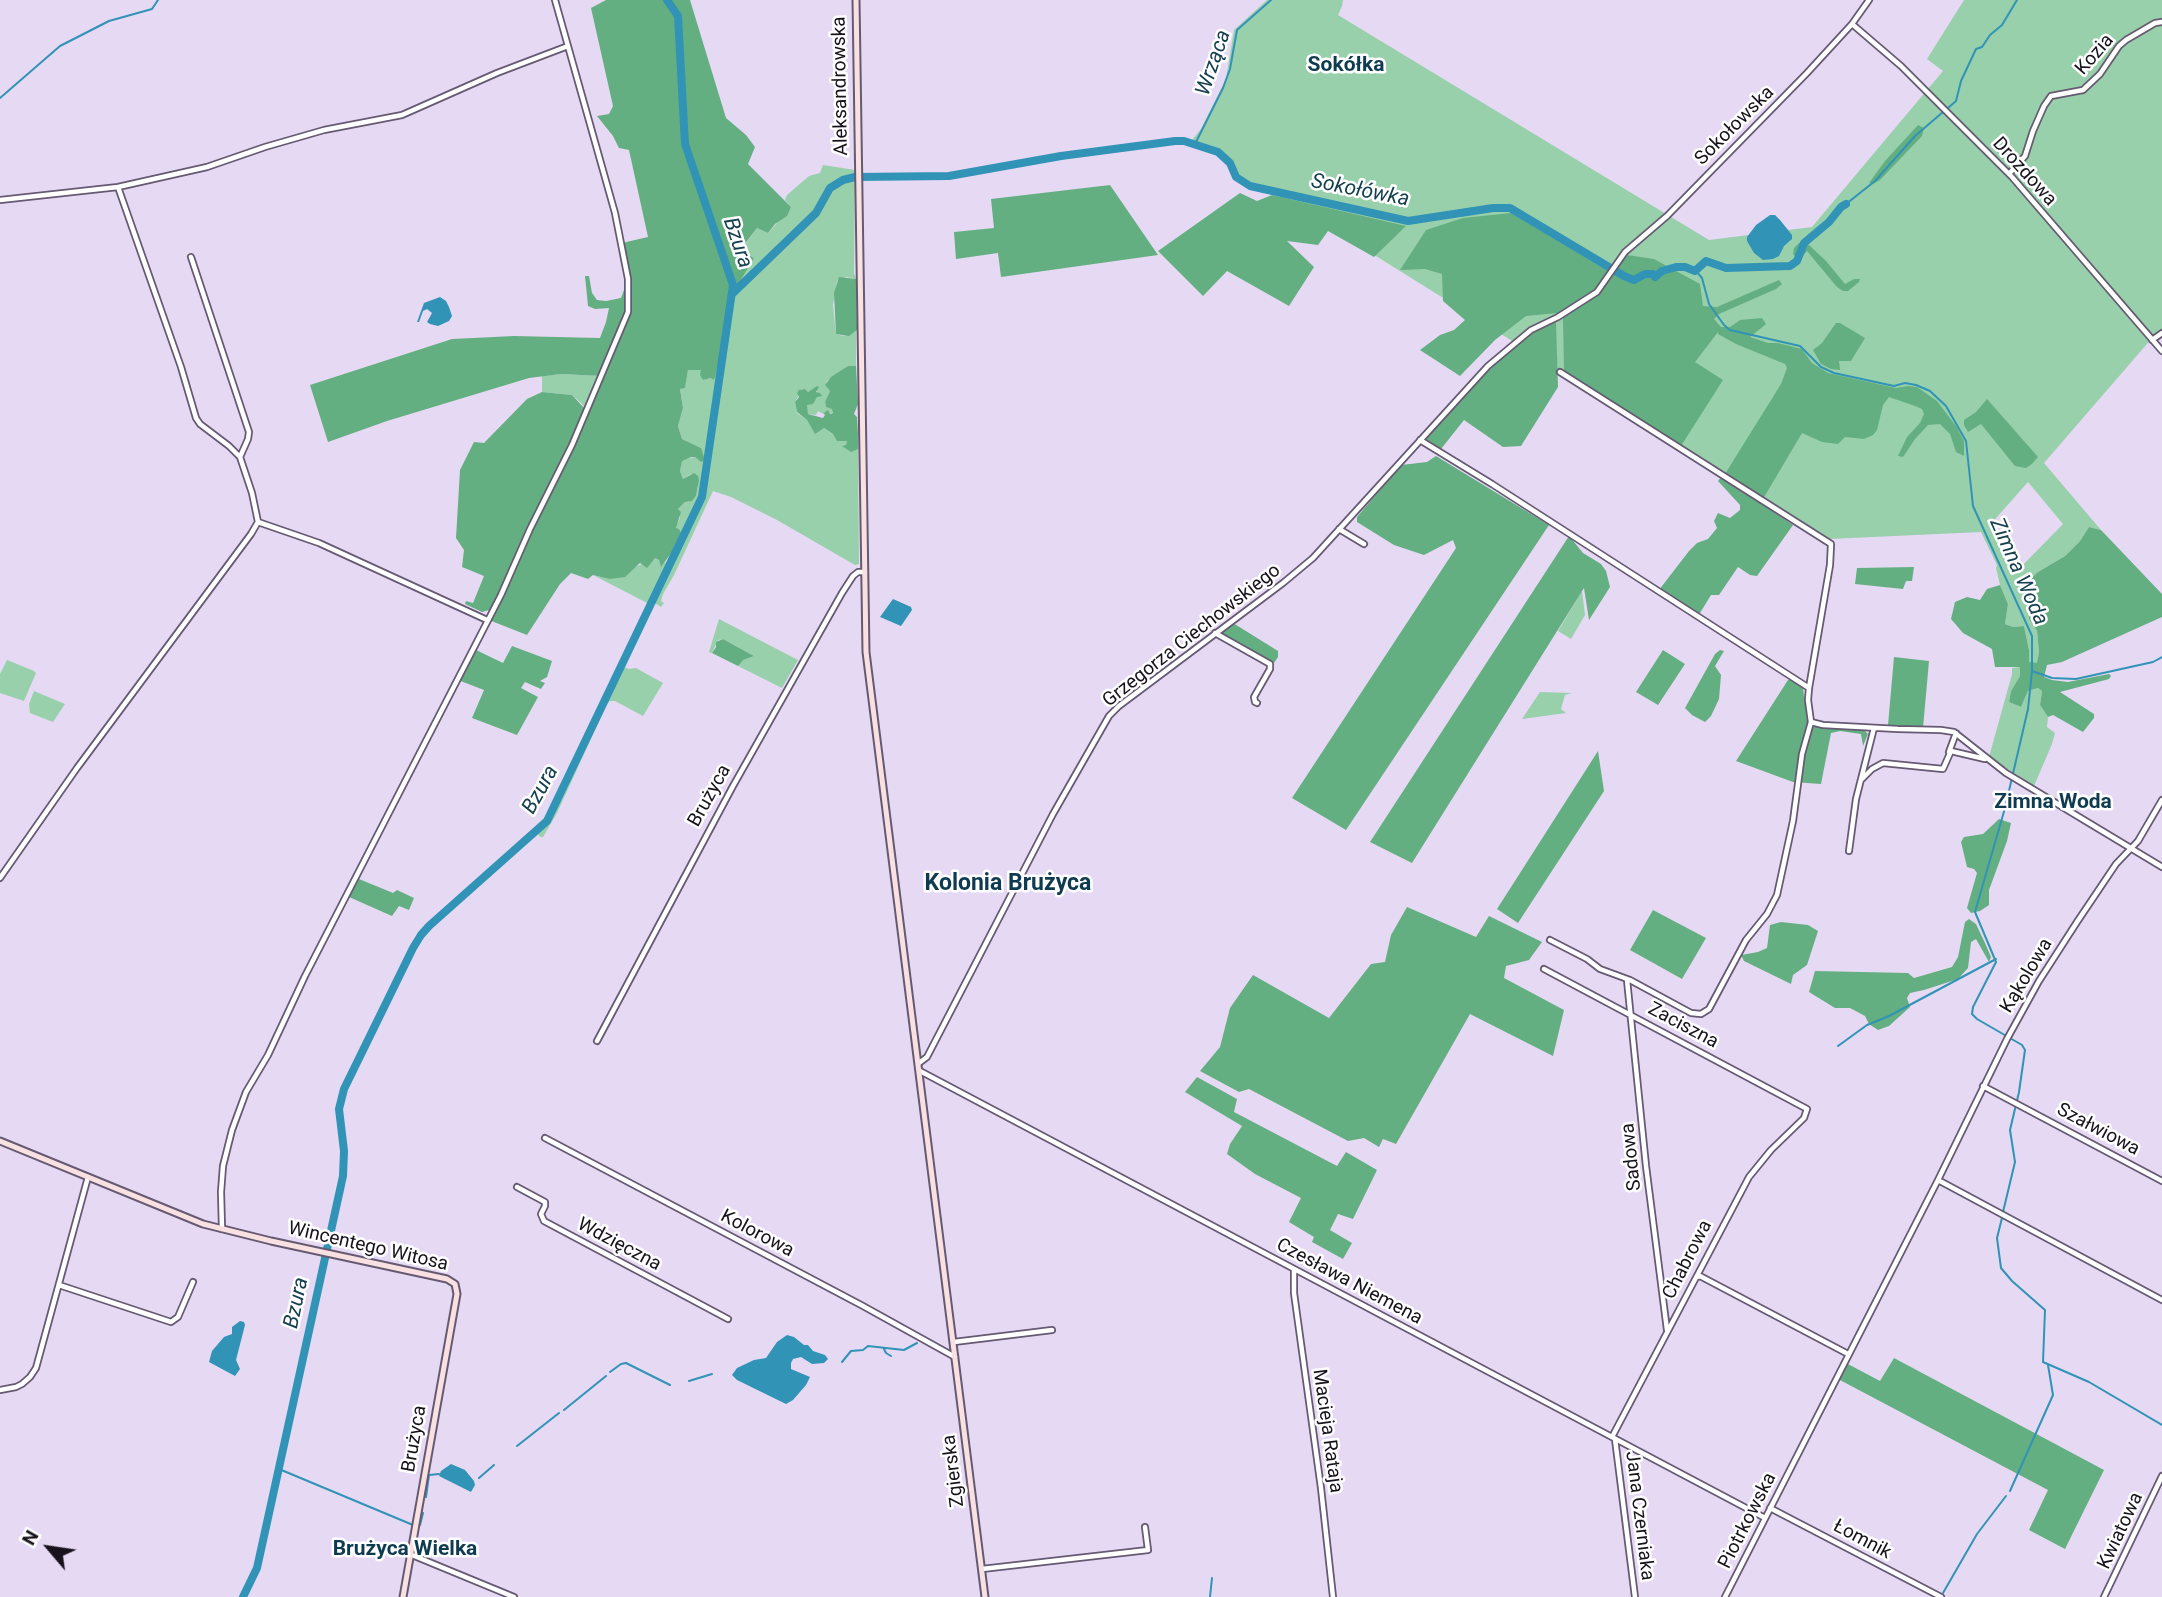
<!DOCTYPE html>
<meta charset="utf-8">
<style>
body{margin:0}
#map{position:relative;width:2162px;height:1597px;overflow:hidden;background:#e6d9f4;font-family:Roboto,sans-serif}
canvas{display:block}
.north{position:absolute;left:14px;top:1513px;width:70px;height:70px;-webkit-text-stroke:5px #fff;paint-order:stroke;rotate:299deg;font-size:19px;font-weight:700;line-height:28px;text-align:center;color:#17121b}
.north::after{content:'';display:block;margin:auto;width:24px;height:32px;background:#17121b;clip-path:polygon(50% 0,100% 100%,50% 72%,0 100%)}
</style>
<div id="map">
<canvas width="2162" height="1597"></canvas>
<div class="north">N</div>
</div>
<script>
const context = document.querySelector('canvas').getContext('2d');
context.lineJoin = 'round';
function paint(path, color) { context.fillStyle = color; context.fill(path, 'evenodd'); }
const toPath = rows => new Path2D(rows.map(r => 'M' + r).join(''));
function stroke(path, color, width, dash) { context.strokeStyle = color; context.lineWidth = width; context.lineCap = dash ? 'butt' : 'round'; context.setLineDash(dash || []); context.stroke(path); }
function write(font, color, halo, rows, align = 'center') {
  context.font = font + ' Roboto,sans-serif'; context.lineWidth = 5; context.setLineDash([]); context.textBaseline = 'middle'; context.strokeStyle = halo; context.fillStyle = color; for (const [text, x, y, turn = 0] of rows) {
    context.save(); context.translate(x, y); context.rotate((+turn || 0) * Math.PI / 180); context.textAlign = isNaN(turn) ? turn : align; if (halo) context.strokeText(text, 0, 0); context.fillText(text, 0, 0); context.restore();
  }
}
paint(toPath([
 [1267,0,1343,0,1342,6,1338,15,1709,240,1812,227,1943,71,1927,59,1964,0,2162,0,2162,330,2153,337,2044,463,2101,530,2089,527,2080,541,2065,556,2038,572,2024,593,2029,606,2029,619,2037,631,2039,653,2038,664,2029,663,2029,650,2024,626,2013,627,2005,624,2008,604,2000,585,1996,568,1997,565,1981,532,1830,539,1270,190,1247,183,1237,175,1233,175,1222,157,1206,149,1194,146,1192,140,1201,129,1226,79,1234,30],
 [2028,482,2063,524,2016,572,1990,525],
 [823,165,855,170,854,273,856,279,846,277,837,281,833,305,836,334,844,336,856,331,856,366,848,366,827,381,826,385,830,391,825,403,826,407,832,408,834,412,825,415,818,411,816,415,808,414,806,405,817,397,818,393,815,388,808,392,802,389,795,402,797,413,807,420,815,433,824,428,837,437,847,441,846,445,843,446,853,450,858,449,859,564,855,565,777,520,731,497,713,491,674,575,663,594,661,601,664,603,661,607,653,602,651,605,593,575,609,579,655,558,659,560,661,566,667,561,673,549,683,537,675,528,680,518,678,509,685,502,692,501,696,496,698,487,691,474,683,479,680,471,682,460,684,459,695,457,699,460,701,448,682,439,678,426,683,408,680,389,685,387,688,370,701,370,703,380,711,378,717,369,721,370,732,295,754,258,747,254,744,246,757,228,768,233,791,207,785,200,787,195,809,176,820,173],
 [561,374,601,376,586,410,582,404,572,395,542,392,542,376],
 [1582,591,1585,615,1571,639,1558,631],
 [719,619,798,660,782,688,738,666,742,660,754,656,723,639,718,640,712,653,709,652],
 [7,660,34,671,36,673,24,701,0,693,0,674],
 [622,666,629,669,636,668,663,683,643,716,615,701,610,701,607,704,557,813,543,837,540,837,537,832,552,813],
 [2020,667,2020,676,2011,691,2009,702,2021,707,2028,691,2038,688,2042,691,2040,705,2048,717,2047,727,2055,733,2052,744,2034,786,1989,757,2012,674,2012,668],
 [34,691,65,704,53,722,30,713,29,704],
 [1540,692,1572,693,1565,695,1561,709,1566,713,1522,719]
]), '#98d0ab');
paint(toPath([
 [606,0,690,0,726,118,746,135,755,147,748,164,791,207,787,216,775,224,768,233,757,228,744,245,747,254,754,258,732,295,721,370,717,369,714,380,711,378,703,380,700,375,701,370,688,370,685,388,680,389,683,408,678,426,682,439,701,448,705,460,701,462,695,457,691,457,682,461,680,471,683,479,694,473,698,476,699,480,696,496,692,501,685,502,678,509,681,512,676,528,679,529,683,537,661,567,659,560,655,558,647,568,640,563,625,577,609,579,593,575,588,579,571,573,560,584,527,635,489,620,493,612,489,610,482,612,465,604,466,601,473,603,484,576,462,567,464,550,456,538,460,470,474,442,484,443,527,399,542,392,572,395,585,409,601,376,561,374,529,378,387,421,328,442,310,385,452,339,514,336,600,338,606,322,609,308,595,309,588,306,585,276,589,276,592,293,597,300,606,301,621,298,628,279,622,243,648,237,629,150,619,148,613,136,597,116,609,114,613,106,591,8],
 [1918,125,1924,128,1922,136,1880,180,1873,184,1869,183,1885,161],
 [1110,185,1158,255,1001,277,998,253,956,259,954,232,994,228,991,199],
 [1240,193,1257,201,1272,195,1406,226,1374,257,1328,231,1318,245,1287,241,1314,267,1289,306,1227,271,1203,296,1158,251],
 [1511,213,1608,271,1596,290,1558,313,1526,316,1495,340,1460,376,1420,350,1440,335,1454,330,1465,320,1443,301,1442,274,1425,269,1400,270,1426,230,1463,218],
 [1799,243,1809,245,1826,261,1845,284,1854,279,1860,279,1859,282,1848,291,1843,291,1837,287,1807,251,1802,257,1796,258,1793,254,1794,248],
 [1627,255,1654,259,1700,284,1703,306,1717,307,1779,280,1782,284,1776,289,1719,314,1714,319,1721,327,1730,327,1740,320,1762,318,1766,324,1750,337,1768,343,1778,343,1802,349,1812,363,1828,373,1896,388,1908,386,1917,387,1937,401,1956,426,1964,441,1964,456,1956,452,1950,434,1940,424,1928,425,1915,439,1903,457,1898,456,1907,437,1920,423,1924,414,1922,409,1915,406,1889,397,1883,405,1877,430,1873,435,1864,439,1845,437,1838,444,1822,442,1802,433,1763,499,1725,474,1781,384,1787,368,1785,364,1736,344,1718,334,1718,332,1695,362,1723,380,1681,446,1564,371,1563,317,1600,293],
 [839,277,856,279,857,330,849,336,836,334,834,293],
 [1556,322,1558,387,1521,446,1503,447,1464,420,1441,449,1424,440,1502,355,1532,332],
 [1836,323,1840,323,1865,338,1851,361,1839,361,1840,370,1831,369,1821,364,1813,350,1822,343],
 [848,366,856,366,858,404,854,414,857,417,858,434,858,449,851,452,842,446,846,445,847,441,837,441,833,434,824,428,815,434,807,420,797,412,795,402,799,397,797,393,799,390,805,389,808,392,817,386,819,387,816,392,820,393,822,396,817,397,813,404,807,405,808,414,823,418,825,415,824,413,828,410,830,414,833,413,832,409,826,407,825,402,830,391,825,385,831,377],
 [1987,399,2038,457,2032,464,2026,468,2015,466,1981,424,1968,432,1964,425,1964,420,1976,412],
 [1436,456,1549,525,1346,830,1292,798,1456,548,1453,540,1424,555,1394,545,1357,522,1357,517,1401,465,1427,462],
 [1721,477,1793,525,1757,576,1750,575,1738,567,1719,595,1711,595,1700,613,1694,613,1659,590,1689,551,1697,543,1708,539,1717,528,1714,521,1718,513,1730,518,1740,510,1740,505,1718,481],
 [2089,527,2101,530,2162,594,2162,617,2062,662,2047,665,2044,677,2052,680,2068,682,2109,674,2111,676,2109,679,2060,692,2094,714,2094,718,2083,732,2053,715,2048,717,2040,705,2042,691,2038,688,2028,691,2021,707,2009,702,2011,691,2020,676,2020,667,1995,667,1992,649,1963,633,1951,619,1955,602,1967,597,1980,600,1987,589,2000,585,2008,604,2005,624,2013,627,2024,626,2029,650,2029,662,2037,663,2039,653,2037,631,2029,619,2029,606,2023,593,2024,585,2038,572,2065,556,2080,541],
 [1569,536,1583,553,1601,564,1606,571,1610,587,1589,620,1584,588,1412,863,1370,842],
 [1914,567,1912,581,1906,581,1903,589,1855,584,1857,568],
 [1233,623,1278,651,1278,657,1274,663,1221,633],
 [723,639,754,656,743,660,738,666,712,653,716,647,716,642],
 [512,646,552,661,547,677,540,681,545,683,541,689,525,682,521,688,538,697,517,735,472,718,484,690,458,680,474,649,503,663],
 [1663,650,1685,664,1658,705,1636,692],
 [1720,650,1724,651,1715,666,1721,675,1719,699,1711,716,1705,722,1692,715,1685,708,1715,654],
 [1894,657,1929,661,1923,728,1888,725],
 [1791,679,1803,688,1807,719,1812,726,1864,730,1868,734,1863,746,1861,734,1840,731,1831,733,1821,784,1793,782,1736,761,1788,680],
 [1598,751,1604,791,1518,923,1497,909],
 [1999,819,2011,823,2007,841,1989,890,1989,905,1980,911,1971,913,1967,908,1977,873,1974,869,1967,867,1961,842,1964,837,1983,834],
 [359,879,393,893,397,890,414,898,409,910,399,906,392,916,349,897],
 [1407,907,1476,937,1489,916,1542,942,1529,960,1506,966,1504,978,1564,1010,1553,1056,1470,1014,1396,1144,1383,1139,1379,1147,1364,1138,1348,1141,1249,1089,1239,1092,1200,1071,1220,1047,1230,1008,1253,975,1329,1018,1371,964,1385,962,1391,935],
 [1653,910,1706,938,1682,979,1630,950],
 [1969,919,1976,924,1985,943,1991,957,1989,962,1976,939,1971,942,1968,968,1958,979,1924,990,1910,993,1907,998,1910,1007,1889,1026,1878,1030,1869,1024,1865,1016,1850,1008,1835,1008,1809,992,1815,971,1908,973,1914,978,1952,967,1958,957,1965,922],
 [1781,922,1808,925,1818,931,1807,965,1793,975,1791,984,1744,961,1741,955,1758,952,1767,948,1770,925],
 [1197,1077,1237,1099,1234,1112,1337,1166,1346,1152,1377,1170,1353,1219,1338,1214,1330,1230,1352,1243,1343,1259,1312,1242,1314,1237,1289,1222,1301,1198,1255,1174,1227,1154,1230,1144,1242,1126,1185,1092],
 [1894,1358,2104,1470,2065,1549,2029,1530,2048,1490,1838,1379,1846,1363,1880,1381]
]), '#64af81');
paint(toPath([
 [1770,215,1775,215,1780,220,1792,235,1792,239,1784,246,1779,256,1773,259,1763,260,1754,253,1747,241,1747,237,1756,225],
 [440,297,446,301,449,307,452,316,449,321,438,326,430,324,427,322,432,313,427,309,423,311,419,322,417,322,424,303],
 [893,599,911,607,912,610,901,626,880,617],
 [240,1321,244,1322,245,1325,236,1360,240,1369,235,1376,209,1362,212,1351,224,1337,232,1334,232,1327],
 [787,1335,794,1337,804,1345,808,1345,813,1351,825,1355,828,1359,824,1363,812,1364,801,1357,793,1359,791,1363,791,1369,810,1377,806,1385,793,1400,786,1404,737,1380,732,1375,737,1368,754,1360,766,1358,777,1342],
 [451,1464,465,1470,474,1481,475,1485,471,1492,439,1476,441,1471]
]), '#3193b6');
stroke(toPath([
 [0,98,60,46,109,21,152,9,158,0],
 [1948,108,1956,101,1961,81,1976,49,1982,47,1990,35,2002,25,2017,0],
 [1195,144,1223,88,1230,69,1237,30,1271,0],
 [1846,204,1875,181,1915,136,1943,112],
 [1696,271,1702,278,1709,304,1724,325,1730,330,1800,346,1821,367,1834,373,1894,386,1905,383,1916,385,1930,391,1946,406,1966,441,1973,506,2032,636,2032,671,2028,709,2005,808,1975,912,1996,962,1973,1007,1972,1014,1977,1019,2022,1045,2025,1050,2019,1092,2010,1130,2015,1162,2003,1212],
 [2032,671,2052,678,2076,679,2153,662,2162,657],
 [1838,1046,1867,1025,1889,1016,1996,959],
 [2002,1218,1997,1238,2001,1268,2012,1281,2045,1310,2043,1362,2089,1382,2162,1425],
 [884,1349,886,1353,891,1356],
 [842,1362,851,1351,863,1350,868,1346,904,1350,917,1343],
 [610,1372,621,1364,626,1363,670,1385],
 [689,1381,712,1374],
 [564,1410,606,1376],
 [517,1446,559,1413],
 [279,1469,413,1525],
 [479,1478,494,1465],
 [2010,1491,2053,1395,2048,1365],
 [426,1497,429,1475,439,1474],
 [420,1525,423,1513],
 [1943,1593,1977,1534,2006,1496],
 [1210,1597,1212,1578]
]), '#3193b6', 2);
stroke(toPath([
 [733,293,816,213,830,188,843,180,855,177,949,176,1061,156,1175,141,1184,141,1218,152,1230,163,1236,177,1250,186,1408,221,1493,208,1510,208,1624,276,1634,280,1645,274,1653,274,1655,277,1662,271,1676,267,1685,267,1695,271,1706,261,1726,268,1790,266,1797,261,1804,243,1829,222,1841,207,1846,204],
 [243,1597,257,1568,343,1176,344,1151,339,1109,344,1089,413,948,421,935,429,926,547,821,702,497,733,285,685,144,678,16,667,0]
]), '#3193b6', 8);
const street = toPath([
 [1852,24,1901,66,2012,177,2162,351],
 [2009,174,2025,156,2033,131,2044,106,2051,96,2083,90,2100,74,2119,46,2126,40,2155,23,2162,22],
 [0,200,118,187],
 [191,257,249,432,248,439,240,457],
 [2152,340,2162,333],
 [1560,372,1831,544,1830,565,1809,688,1808,700,1811,722,1823,725,1898,729,1941,730,1954,732,2006,773,2162,867],
 [1420,440,1492,484,1809,688],
 [258,522,319,543,487,620],
 [1339,529,1364,544],
 [1215,633,1270,664,1270,669,1254,697,1255,702,1257,703],
 [1949,752,1956,733],
 [1862,779,1872,769,1883,763,1943,769,1951,751,1985,759],
 [1849,851,1856,799,1874,728],
 [0,878,77,768,251,534,258,522,252,493,240,457,229,446,200,424,196,418,181,367,118,187,207,167,265,147,324,130,402,115,497,73,568,46],
 [1550,940,1587,959,1600,969,1630,980,1691,1013,1701,1014,1709,1009,1746,940,1767,914,1777,895,1793,821,1802,754,1811,722],
 [1544,969,1807,1109,1804,1118,1771,1150,1749,1177,1612,1437],
 [1627,980,1646,1166,1667,1330],
 [597,1041,733,786,842,593,853,576,858,572,865,572],
 [919,1063,927,1057,1053,814,1109,716,1119,706,1283,583,1313,558,1488,366,1531,330,1558,317,1597,292,1625,252,1667,216,1807,73,1852,24,1869,0],
 [920,1071,1765,1518],
 [1983,1086,2162,1181],
 [545,1138,863,1306,955,1357],
 [1938,1180,2162,1300],
 [517,1187,545,1202,545,1206,541,1214,544,1221,728,1319],
 [222,1229,221,1192,223,1166,232,1130,246,1092,268,1055,305,976,501,595,530,529,572,445,628,312,628,279,615,213,555,0],
 [1294,1269,1294,1293,1321,1488,1333,1597],
 [1697,1277,1700,1276,1848,1354],
 [59,1285,171,1322,178,1317,193,1282],
 [954,1342,1052,1330],
 [0,1390,16,1387,22,1384,30,1377,36,1368,88,1177],
 [1615,1439,1635,1597],
 [1770,1508,1941,1597],
 [412,1555,514,1597],
 [982,1569,1148,1550,1145,1527],
 [1725,1597,1938,1180,2007,1039,2039,981,2077,922,2116,864,2138,841,2162,800],
 [2104,1597,2162,1476]
]);
const secondary = toPath([
 [856,0,866,652,985,1597],
 [0,1141,203,1224,271,1241,447,1279,455,1284,457,1294,403,1597]
]);
stroke(street, '#655a72', 8);
stroke(secondary, '#655a72', 9);
stroke(street, '#fff', 4.5);
stroke(secondary, '#fae1e1', 5);
write('19px', '#17121b', '#fff', [
 ["Kozia",2095,55,-49],
 ["Aleksandrowska",841,86,-91],
 ["Sokołowska",1735,126,-45],
 ["Drozdowa",2024,172,48],
 ["Grzegorza Ciechowskiego",1192,636,-38],
 ["Brużyca",710,796,-61],
 ["Kąkolowa",2027,976,-59],
 ["Zaciszna",1683,1026,28],
 ["Szałwiowa",2098,1130,28],
 ["Sadowa",1632,1157,-96],
 ["Kolorowa",757,1234,28],
 ["Wdzięczna",619,1245,28],
 ["Wincentego Witosa",368,1247,13],
 ["Chabrowa",1688,1260,-63],
 ["Czesława Niemena",1349,1282,28],
 ["Macieja Rataja",1327,1431,82],
 ["Brużyca",415,1439,-80],
 ["Zgierska",954,1471,-97],
 ["Jana Czerniaka",1639,1516,83],
 ["Piotrkowska",1748,1521,-63],
 ["Kwiatowa",2121,1531,-65],
 ["Łomnik",1862,1540,28]
]);
write('italic 21px', '#16404f', '#fff', [
 ["Wrząca",1214,63,-71],
 ["Sokołówka",1360,191,11],
 ["Bzura",737,243,71],
 ["Zimna Woda",2018,572,66],
 ["Bzura",541,790,-61],
 ["Bzura",297,1303,-78]
]);
write('bold 21px', '#0f3b51', '#fff', [
 ["Sokółka",1346,66],
 ["Zimna Woda",2053,803],
 ["Brużyca Wielka",405,1550]
]);
write('bold 23px', '#0f3b51', '#fff', [
 ["Kolonia Brużyca",1008,884]
]);
</script>
